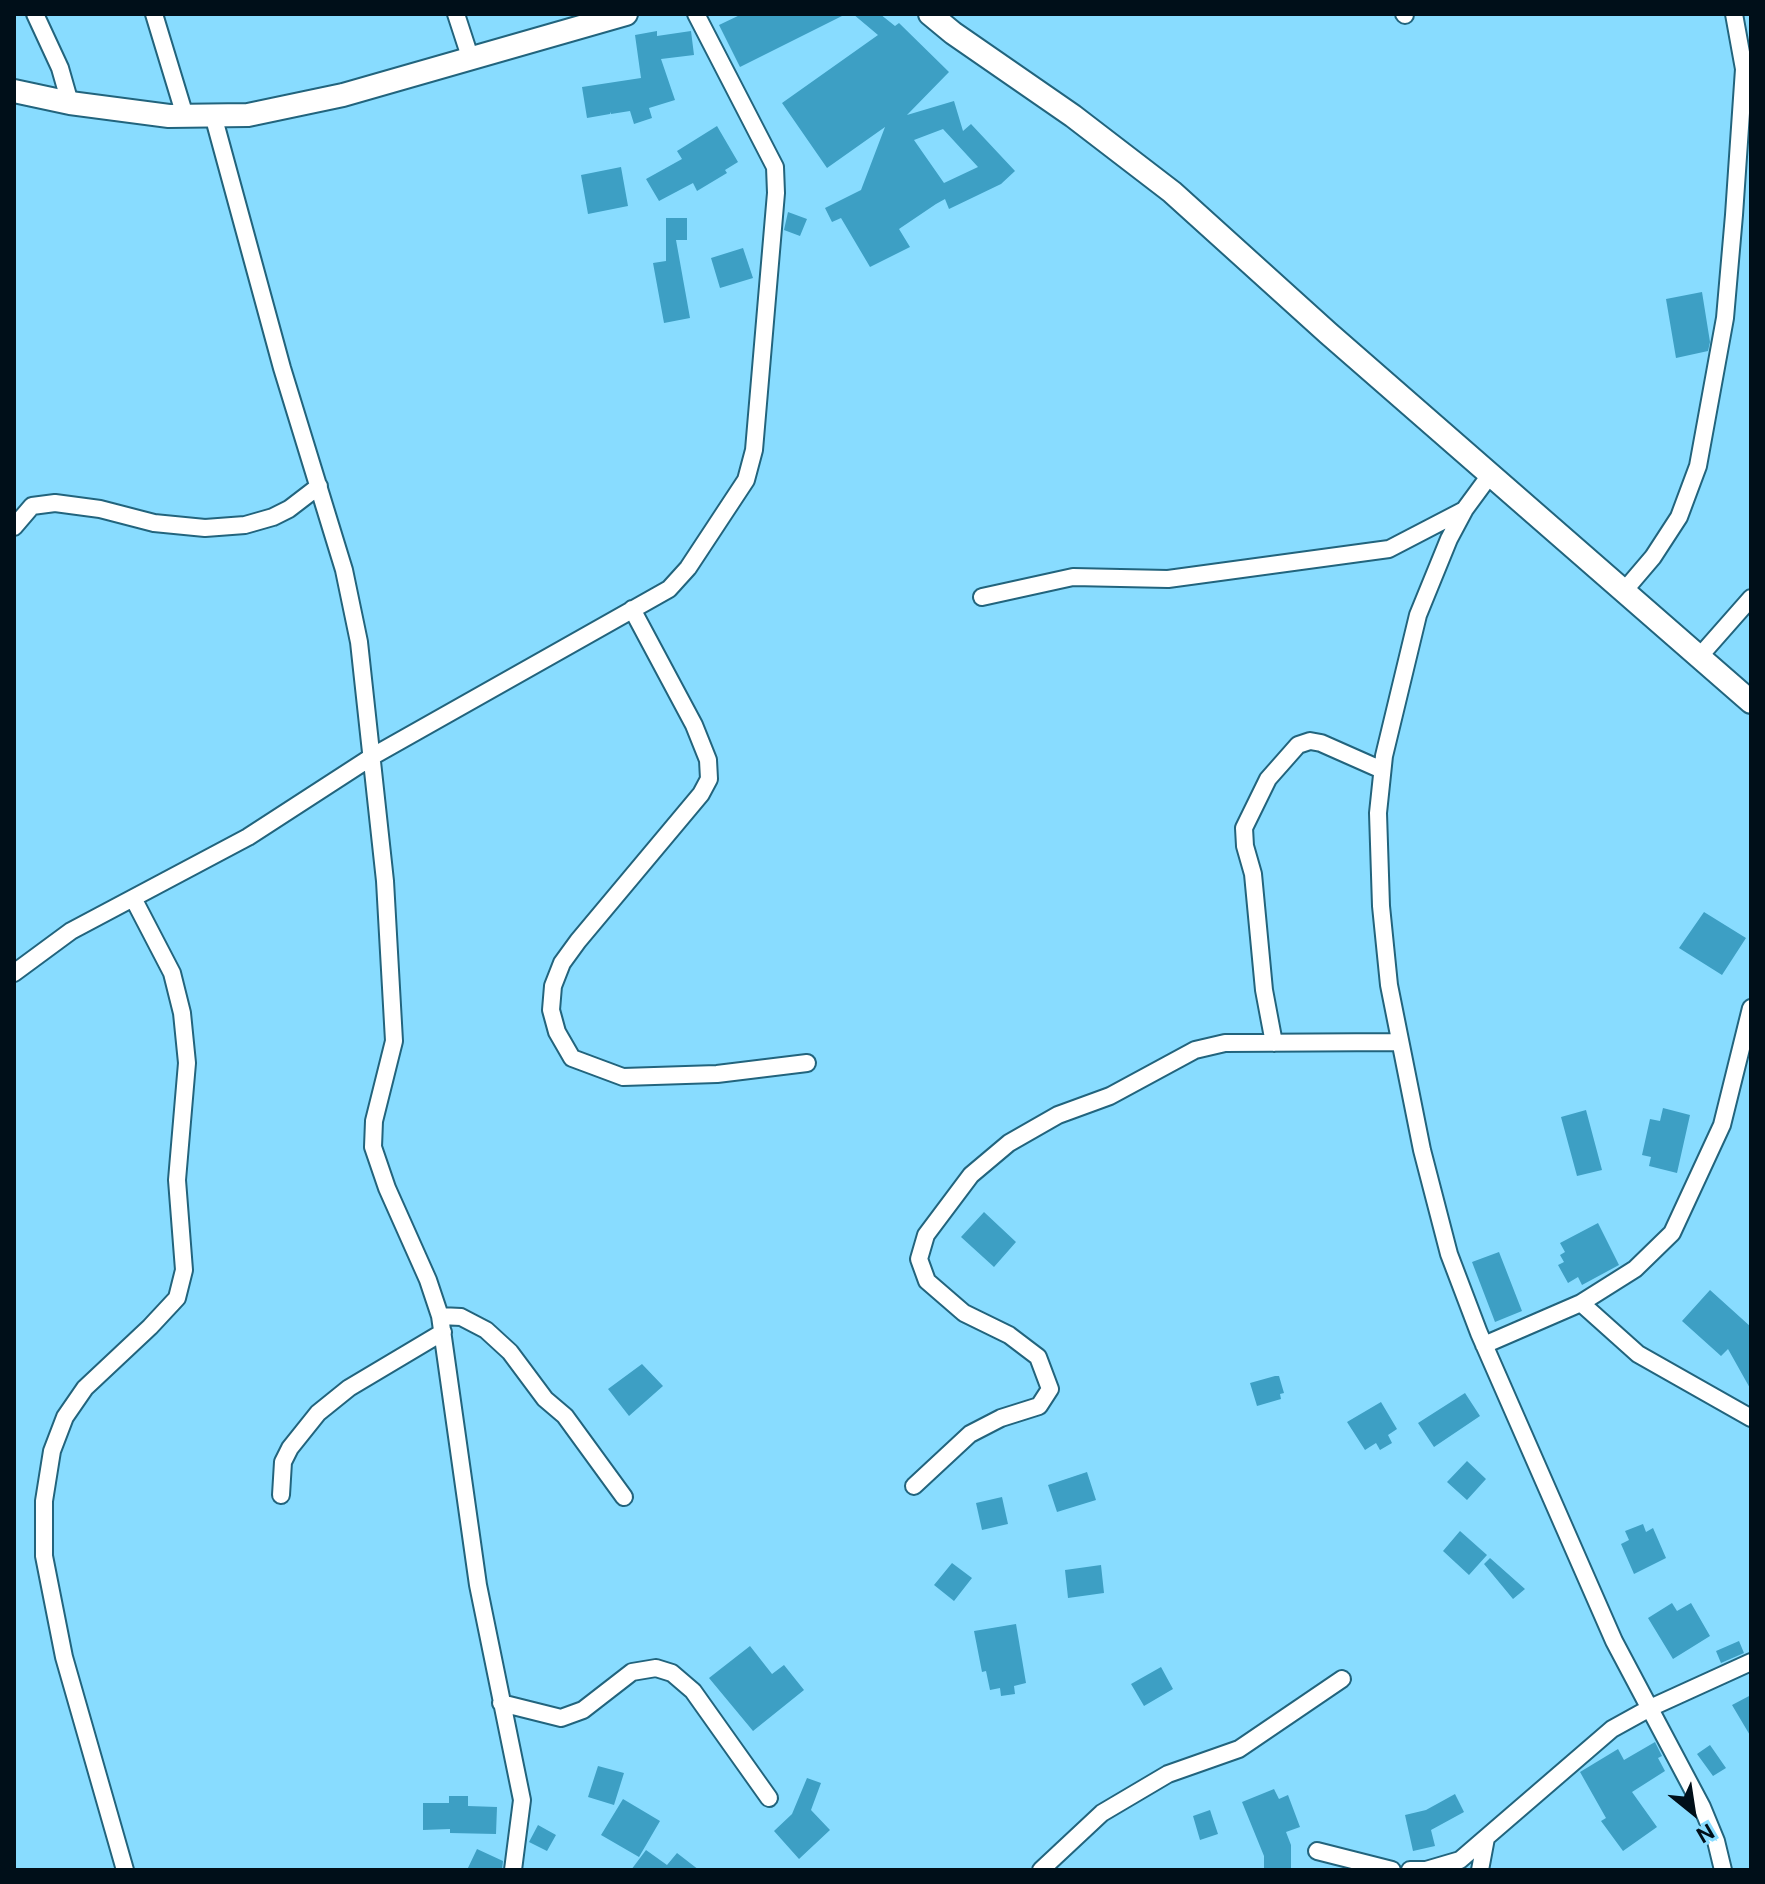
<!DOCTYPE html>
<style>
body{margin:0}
#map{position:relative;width:1765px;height:1884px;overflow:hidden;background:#88dcff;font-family:"DM Sans",sans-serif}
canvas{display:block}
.frame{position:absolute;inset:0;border:16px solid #000f19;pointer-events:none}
.north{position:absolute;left:1653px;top:1772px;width:80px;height:80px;-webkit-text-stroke:6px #88dcff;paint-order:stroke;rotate:150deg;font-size:22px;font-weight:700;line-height:32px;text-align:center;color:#000f19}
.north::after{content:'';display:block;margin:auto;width:28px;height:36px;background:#000f19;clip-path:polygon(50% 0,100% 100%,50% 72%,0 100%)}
</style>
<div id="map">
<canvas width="1765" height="1884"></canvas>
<div class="frame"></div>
<div class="north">N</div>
</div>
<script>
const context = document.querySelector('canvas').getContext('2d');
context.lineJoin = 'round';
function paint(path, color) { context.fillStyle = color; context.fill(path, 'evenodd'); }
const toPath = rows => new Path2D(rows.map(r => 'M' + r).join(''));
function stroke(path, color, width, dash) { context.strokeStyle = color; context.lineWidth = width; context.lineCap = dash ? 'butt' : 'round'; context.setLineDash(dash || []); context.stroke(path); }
paint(toPath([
 [742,14,846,14,740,67,719,25],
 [853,14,880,14,895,26,899,23,949,72,907,115,954,101,963,131,971,124,1015,171,1001,184,949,209,945,199,936,204,899,229,910,247,870,267,841,218,832,222,825,208,861,190,885,127,827,168,782,103,878,35],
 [943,129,978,167,944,183,914,140],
 [657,31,657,36,691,31,694,55,661,59,675,100,649,108,652,118,634,124,630,111,611,114,610,112,610,114,587,118,582,87,641,78,635,35],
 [717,126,738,162,725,170,727,173,697,191,693,183,659,201,646,179,682,159,677,151],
 [621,167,628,206,588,214,581,175],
 [788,212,807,219,800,236,784,230],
 [666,218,687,218,687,240,676,240,690,318,664,323,653,263,666,261],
 [743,248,753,278,720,288,711,258],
 [1702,292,1710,342,1708,351,1676,358,1666,299],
 [1704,912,1746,938,1722,975,1679,948],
 [1663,1108,1690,1115,1677,1173,1649,1166,1651,1157,1642,1155,1650,1119,1660,1121],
 [1586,1110,1602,1170,1577,1176,1561,1117],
 [984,1212,1016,1242,994,1267,961,1237],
 [1598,1223,1619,1265,1582,1285,1578,1277,1568,1283,1558,1265,1564,1262,1560,1255,1565,1252,1560,1243],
 [1499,1252,1522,1311,1495,1322,1472,1262],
 [1710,1290,1751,1327,1751,1390,1728,1349,1721,1356,1682,1321],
 [642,1364,663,1386,629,1416,608,1389],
 [1275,1376,1279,1376,1284,1393,1280,1394,1281,1399,1257,1406,1250,1383],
 [1465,1393,1480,1416,1434,1447,1418,1423],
 [1381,1402,1397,1429,1388,1435,1392,1443,1380,1450,1376,1443,1365,1450,1347,1422],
 [1467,1461,1486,1479,1467,1500,1447,1482],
 [1087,1472,1096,1500,1057,1512,1048,1485],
 [1002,1497,1008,1524,982,1530,976,1503],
 [1643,1524,1646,1532,1653,1528,1666,1558,1634,1574,1621,1544,1629,1540,1625,1531],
 [1460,1531,1487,1555,1469,1575,1443,1551],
 [1490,1558,1525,1589,1513,1599,1484,1564],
 [952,1563,972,1578,954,1601,934,1585],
 [1101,1565,1104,1593,1068,1598,1065,1570],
 [1672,1603,1677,1611,1691,1603,1710,1636,1673,1659,1648,1618],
 [1016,1624,1026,1683,1014,1686,1015,1694,1001,1696,1000,1688,990,1690,986,1671,982,1672,974,1631],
 [1739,1641,1744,1653,1721,1663,1716,1651],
 [750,1646,772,1674,784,1665,804,1690,753,1731,709,1678],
 [1161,1667,1173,1689,1144,1706,1131,1684],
 [1751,1695,1751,1737,1732,1705],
 [1655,1742,1662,1756,1658,1758,1665,1771,1632,1792,1657,1827,1623,1851,1601,1821,1606,1818,1580,1772,1618,1749,1624,1760],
 [1710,1745,1726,1768,1713,1776,1697,1754],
 [598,1766,624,1773,614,1805,588,1797],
 [807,1778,821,1783,811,1810,830,1830,799,1859,774,1831,792,1814],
 [1274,1789,1279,1799,1288,1795,1300,1827,1286,1832,1291,1845,1291,1870,1264,1870,1264,1856,1242,1802],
 [1455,1794,1464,1812,1431,1830,1435,1846,1413,1851,1405,1815,1426,1810],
 [449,1796,468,1796,468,1806,497,1807,496,1834,450,1833,450,1829,423,1830,423,1803,449,1803],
 [623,1799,660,1821,639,1857,601,1835],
 [1210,1810,1218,1834,1200,1840,1193,1816],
 [538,1825,556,1835,547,1851,529,1842],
 [477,1849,503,1861,502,1870,467,1870],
 [646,1850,667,1865,677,1853,699,1870,631,1870]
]), '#3d9fc4');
const minor = toPath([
 [35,14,60,68,70,103],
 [154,14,185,116],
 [456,14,471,60],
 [1404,14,1405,15],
 [213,115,282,368,344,570,359,642,385,881,394,1041,374,1121,373,1147,387,1188,428,1280,440,1316,478,1585,522,1800,513,1870],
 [1490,475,1465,509,1449,539,1418,615,1384,756,1378,813,1381,906,1389,985,1422,1150,1449,1254,1479,1333,1614,1641,1702,1807,1716,1841,1723,1870],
 [14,527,32,506,55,503,100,509,154,523,205,528,245,525,273,517,289,509,319,486],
 [1624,591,1653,557,1679,517,1698,466,1725,318,1734,215,1744,69,1734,14],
 [982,597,1073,577,1168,579,1389,549,1464,510],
 [632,609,694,725,708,760,709,779,701,794,578,941,562,963,553,986,551,1010,557,1032,572,1058,623,1077,717,1074,807,1063],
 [1699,657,1751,598],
 [14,973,71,931,248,837,373,756,669,589,688,568,746,480,754,450,776,193,775,167,696,14],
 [1274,1043,1264,990,1253,874,1245,846,1244,828,1268,779,1298,745,1310,741,1321,743,1382,770],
 [1581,1303,1638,1354,1751,1418],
 [440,1316,461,1317,486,1330,510,1352,545,1399,565,1416,624,1497],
 [1484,1345,1581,1303,1635,1269,1672,1233,1722,1125,1751,1008],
 [914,1486,970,1434,1001,1418,1039,1406,1050,1389,1038,1357,1009,1335,964,1313,927,1281,919,1259,926,1235,971,1175,1009,1143,1058,1115,1110,1096,1195,1050,1225,1043,1400,1042],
 [281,1495,283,1462,290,1448,318,1413,349,1388,443,1332],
 [501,1703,561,1718,583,1710,632,1672,656,1668,672,1673,693,1691,769,1798],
 [1317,1851,1392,1870],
 [125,1870,64,1657,44,1556,44,1501,52,1451,65,1417,85,1388,150,1327,177,1298,184,1270,177,1180,187,1063,182,1013,172,973,133,898],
 [1041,1870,1102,1813,1168,1774,1239,1749,1342,1679],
 [1410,1870,1426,1870,1460,1860,1612,1729,1650,1708,1751,1662],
 [1480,1870,1486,1838]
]);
const secondary = toPath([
 [930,14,953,33,1073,116,1172,192,1328,333,1751,702],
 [14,91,70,103,169,116,248,115,343,95,626,14]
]);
stroke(minor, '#22647d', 20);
stroke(secondary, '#22647d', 26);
stroke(minor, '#fff', 16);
stroke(secondary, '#fff', 22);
</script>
